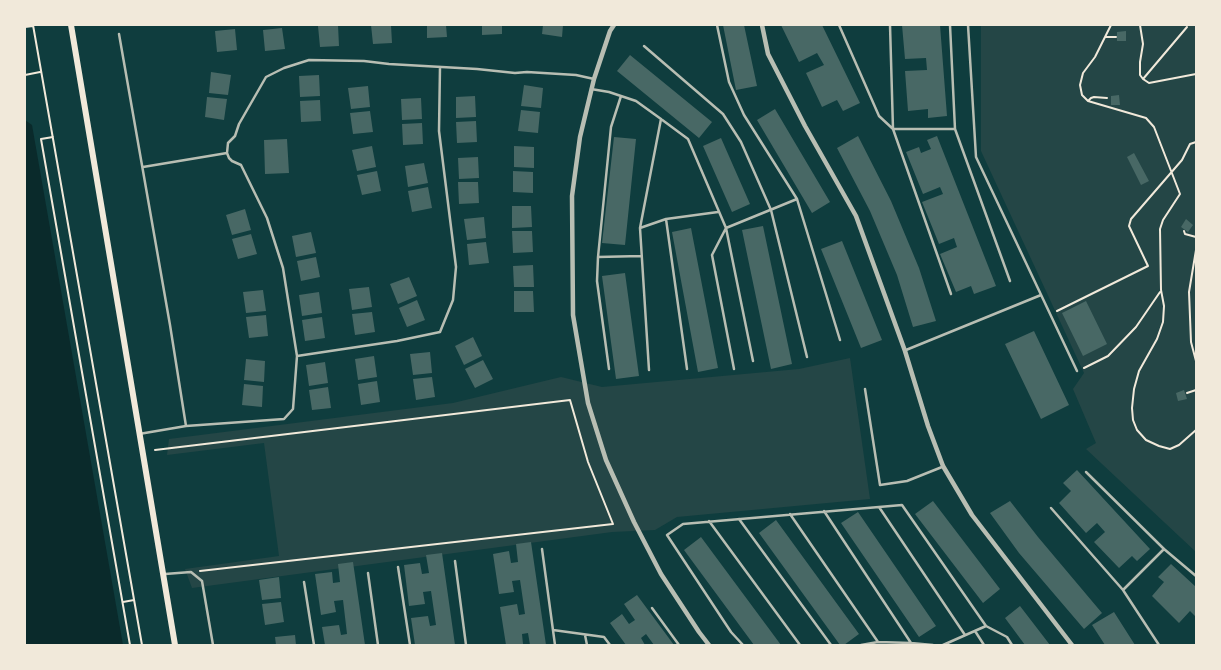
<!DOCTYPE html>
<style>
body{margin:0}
#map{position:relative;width:1221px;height:670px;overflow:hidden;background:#0f3d3e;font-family:Inter,sans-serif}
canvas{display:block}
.frame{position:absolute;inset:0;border:26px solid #f1e9da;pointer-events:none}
</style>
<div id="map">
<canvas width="1221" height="670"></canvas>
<div class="frame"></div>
</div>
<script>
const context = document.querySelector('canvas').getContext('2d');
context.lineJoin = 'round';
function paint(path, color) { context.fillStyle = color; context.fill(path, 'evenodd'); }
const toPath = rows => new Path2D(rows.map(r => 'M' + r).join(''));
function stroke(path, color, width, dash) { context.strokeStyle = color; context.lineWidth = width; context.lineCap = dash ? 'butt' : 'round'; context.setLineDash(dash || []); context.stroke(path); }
paint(toPath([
 [981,25,1196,25,1196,552,1086,449,1096,443,1073,389,1084,373,981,151],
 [850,358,870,499,677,517,655,530,612,532,192,588,185,569,279,556,264,443,167,455,169,439,453,403,561,377,602,387,799,369]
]), '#244646');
paint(toPath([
 [25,120,32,125,123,645,25,645]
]), '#0a2a2b');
paint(toPath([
 [338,25,339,46,320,47,318,26],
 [371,25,391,25,392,43,373,44],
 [427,25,446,25,447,37,427,38],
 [482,25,502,25,502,34,482,35],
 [543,25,563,25,562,37,542,34],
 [723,25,744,25,757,86,736,90],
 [781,25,822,25,860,103,843,111,837,100,822,107,806,73,824,65,817,53,799,62],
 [902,25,940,25,947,116,928,118,928,109,908,111,905,71,927,70,926,58,905,59],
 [282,28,285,49,265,51,263,30],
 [235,29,237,50,217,52,215,31],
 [1126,31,1126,41,1117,41,1117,32],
 [630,55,712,122,699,138,617,71],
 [211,72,231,75,228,95,209,93],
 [319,75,320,96,300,97,299,76],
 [524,85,543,88,541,108,521,106],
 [368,86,370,107,351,109,348,88],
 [1119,95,1120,105,1111,105,1111,96],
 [475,96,476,117,456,118,456,97],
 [207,97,227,99,224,120,205,117],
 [421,98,422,119,402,120,401,99],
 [320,100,321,121,301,122,300,101],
 [775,109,830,202,812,213,757,120],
 [521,110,540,112,538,133,518,131],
 [370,111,373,132,353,134,350,113],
 [476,121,477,142,457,143,456,122],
 [422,123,423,144,403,145,402,124],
 [858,136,891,201,919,268,936,321,913,327,897,275,870,211,837,148],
 [937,136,996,286,974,294,971,286,956,292,940,254,957,247,954,238,939,244,922,202,943,194,940,187,923,194,906,152,919,147,921,153,931,149,927,140],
 [614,137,636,139,625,245,602,243],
 [721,138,750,204,732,212,703,146],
 [287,139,289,173,265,174,264,140],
 [372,146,376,167,357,171,352,150],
 [514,146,534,147,534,168,514,167],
 [1134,153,1149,181,1141,185,1127,157],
 [478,157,479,178,459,179,458,158],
 [424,163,428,183,408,187,405,166],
 [377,171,381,191,362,195,357,175],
 [513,171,533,172,533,193,513,192],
 [458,182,478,182,479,203,459,204],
 [428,187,432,208,412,212,408,191],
 [512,206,531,206,532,227,512,228],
 [245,209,251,230,232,235,226,215],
 [484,217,486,238,467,240,464,219],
 [1186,219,1193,225,1188,232,1181,227],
 [763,226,792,364,771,369,742,230],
 [691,228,718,368,698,372,672,232],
 [512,231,532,231,533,252,513,253],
 [311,232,316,253,296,257,292,236],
 [251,234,257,254,238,259,232,239],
 [842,241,882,340,861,348,821,249],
 [486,242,489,263,469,265,467,244],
 [316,257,320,277,301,281,297,261],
 [533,265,534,287,514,287,513,266],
 [625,273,639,376,616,379,602,276],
 [409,277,417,296,398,304,390,284],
 [369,287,372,307,352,310,349,289],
 [263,290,266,311,246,313,243,292],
 [514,291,533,291,534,312,514,312],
 [319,292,322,313,302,316,299,295],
 [417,300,425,320,407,327,399,308],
 [1086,301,1107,344,1083,356,1062,313],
 [372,312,375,332,355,335,352,314],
 [266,315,268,336,249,338,246,317],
 [322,317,325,338,305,341,302,320],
 [1034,331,1069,405,1041,419,1005,344],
 [473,337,482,356,464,365,455,346],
 [430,352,432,373,413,375,410,354],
 [374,356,377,377,358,380,355,359],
 [246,359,265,361,264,382,244,380],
 [483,360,493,379,475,388,465,369],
 [325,362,328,383,309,386,306,365],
 [432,377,435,397,416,400,413,379],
 [377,381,380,402,361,405,358,384],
 [244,384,263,386,262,407,242,405],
 [328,387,331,408,312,410,309,390],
 [1184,390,1187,399,1178,401,1176,393],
 [1077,470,1150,549,1137,561,1132,556,1119,568,1094,542,1105,532,1097,523,1086,533,1059,503,1071,491,1063,483],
 [933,501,1000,589,983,603,915,514],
 [1010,501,1038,537,1102,613,1084,629,1019,553,990,513],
 [858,512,936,626,919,637,841,523],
 [776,520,859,634,844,645,840,645,759,533],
 [701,537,781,645,754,645,684,550],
 [531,542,546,645,530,645,528,633,522,634,523,644,506,645,500,607,517,604,519,615,525,614,520,580,512,581,514,592,499,594,493,554,509,551,511,563,518,562,516,544],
 [442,553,455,645,415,645,411,618,428,616,430,626,436,625,431,591,423,592,425,604,409,606,404,565,420,563,422,574,429,573,426,555],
 [353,562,365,645,325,645,322,627,339,625,341,635,347,634,343,600,334,601,336,612,321,615,315,574,332,572,333,583,340,582,338,564],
 [1171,564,1196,587,1196,617,1190,611,1179,623,1152,596,1164,582,1158,577],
 [279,577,281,598,262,600,259,580],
 [637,595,674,645,654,645,646,634,641,638,645,645,626,645,610,623,622,614,629,624,635,620,624,604],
 [281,602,284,622,265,625,262,604],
 [1020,606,1050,645,1025,645,1005,618],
 [1114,612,1135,645,1105,645,1092,625],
 [295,635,296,645,276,645,275,637]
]), '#486865');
stroke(toPath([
 [33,25,142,645],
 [1111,25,1095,57,1083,73,1080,85,1082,95,1088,101,1146,118,1154,127,1180,194,1163,220,1160,229,1161,290,1164,306,1163,322,1157,339,1139,371,1134,389,1132,408,1133,420,1137,430,1146,440,1159,446,1170,449,1179,445,1196,430],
 [1140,25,1143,44,1140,62,1140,75,1143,79,1149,83,1196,74],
 [25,27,33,26],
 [1105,37,1116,37],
 [25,75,40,72],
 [1143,79,1187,27],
 [1088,101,1091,98,1094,97,1107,98],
 [53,137,41,139,130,645],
 [1184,231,1185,234,1196,237],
 [1196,250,1189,292,1191,342,1196,361],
 [1057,311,1148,266,1129,226,1131,219,1182,160,1190,144,1196,142],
 [1084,368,1108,356,1136,327,1160,292],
 [1187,393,1196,390],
 [155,450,570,400,588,462,613,524,200,571],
 [123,602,134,600]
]), '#f1e9da', 2);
stroke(toPath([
 [717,25,729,82,744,115,797,199,840,340],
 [839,25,879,116,893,129,955,129],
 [890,25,893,129,951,294],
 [950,25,955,129,1010,281],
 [968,25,976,157,1077,371],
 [119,34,170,325,186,426],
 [644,46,723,114,741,142,771,210,807,357],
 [591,89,609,92,636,101,661,119,688,139,726,228,753,361],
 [143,167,227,153],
 [666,219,687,369],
 [640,228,666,219,718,212],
 [598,257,641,256],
 [906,350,1041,295],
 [297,356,397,341,440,332,453,300,456,267,439,131,440,67],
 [609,369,597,281,598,257,611,127,621,96],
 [734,369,712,255,726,228,797,199],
 [649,370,640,228,661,119],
 [865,389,880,485,907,481,942,467],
 [139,434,186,426,284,419,293,409,297,356,283,268,267,218,241,165,232,161,229,158,227,153,228,143,235,136,239,124,266,77,284,68,309,60,364,61,389,64,477,69,515,73,527,72,576,75,594,79],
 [1086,472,1164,549,1196,576],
 [879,507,965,635],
 [1051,508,1123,590,1159,645],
 [824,511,911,643],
 [790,514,878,642],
 [739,519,831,645],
 [709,521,800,645],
 [542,549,555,645],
 [455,561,466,645],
 [398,567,410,645],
 [368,573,378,645],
 [165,574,191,572,202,581,213,645],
 [304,582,314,645],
 [1123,590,1164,549],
 [652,608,679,645],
 [553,630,604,637,610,645],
 [975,631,984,645],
 [585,635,587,645],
 [743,645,731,632,667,535,683,524,902,505,986,626],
 [861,645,878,642,911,643,933,645],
 [943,645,986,626,1007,637,1012,645]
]), '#b8beb3', 2.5);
stroke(toPath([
 [614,25,610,31,594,79,580,137,572,196,573,315,588,403,606,460,634,522,661,574,699,632,709,645],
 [762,25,768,54,805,126,856,216,905,351,928,426,943,466,972,515,1072,645]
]), '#b8beb3', 4.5);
stroke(toPath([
 [71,25,175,645]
]), '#f1e9da', 6);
</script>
